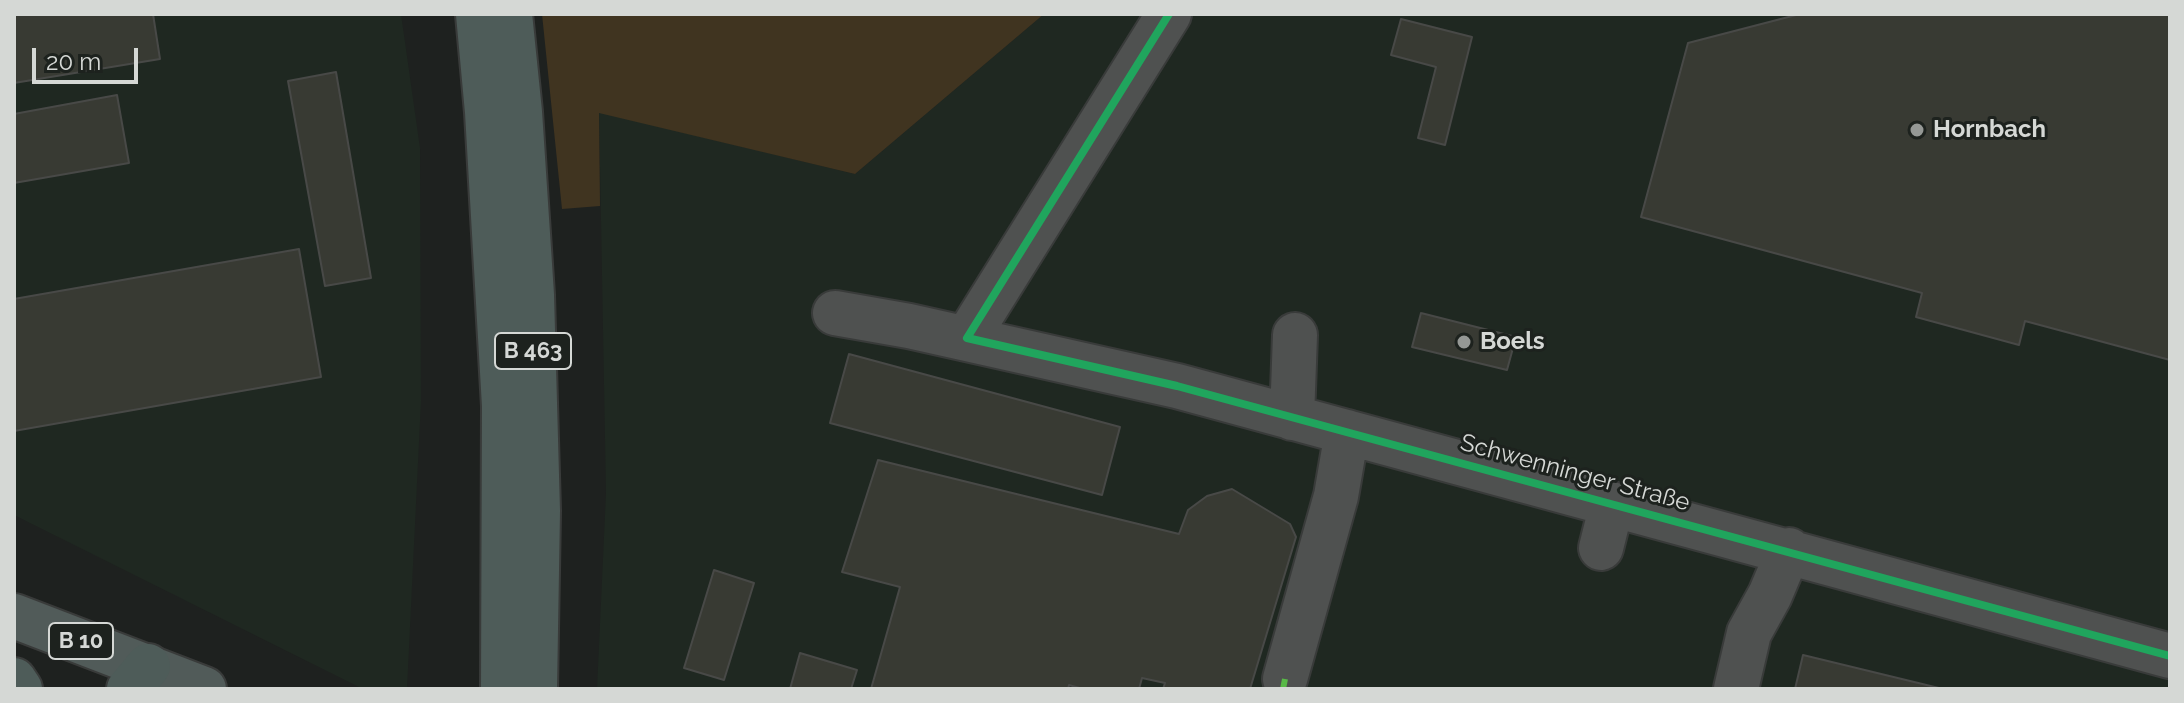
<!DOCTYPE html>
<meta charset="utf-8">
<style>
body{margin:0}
#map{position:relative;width:2184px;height:703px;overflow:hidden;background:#1e211f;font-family:Raleway,sans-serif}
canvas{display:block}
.frame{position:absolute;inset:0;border:16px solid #d5d8d5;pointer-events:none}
.scale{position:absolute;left:32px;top:48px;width:106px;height:36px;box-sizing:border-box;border:4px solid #d5d8d5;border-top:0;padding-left:10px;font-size:24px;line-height:28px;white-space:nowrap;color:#d5d8d5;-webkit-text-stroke:6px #1d221e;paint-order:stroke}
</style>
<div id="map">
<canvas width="2184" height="703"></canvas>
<div class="frame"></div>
<div class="scale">20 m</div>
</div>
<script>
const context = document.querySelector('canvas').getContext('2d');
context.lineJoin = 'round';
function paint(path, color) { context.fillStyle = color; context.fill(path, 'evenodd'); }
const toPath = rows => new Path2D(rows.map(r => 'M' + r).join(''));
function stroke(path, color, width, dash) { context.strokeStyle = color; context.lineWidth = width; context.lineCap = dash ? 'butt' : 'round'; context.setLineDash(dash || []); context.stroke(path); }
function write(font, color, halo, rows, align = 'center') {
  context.font = font + ' Raleway,sans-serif'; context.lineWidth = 6; context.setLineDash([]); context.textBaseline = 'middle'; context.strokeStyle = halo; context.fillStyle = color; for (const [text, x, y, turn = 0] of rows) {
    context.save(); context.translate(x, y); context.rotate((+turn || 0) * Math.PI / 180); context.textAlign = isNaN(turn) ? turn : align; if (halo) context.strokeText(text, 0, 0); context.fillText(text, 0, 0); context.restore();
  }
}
paint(toPath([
 [14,14,401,14,420,148,421,401,407,689,363,689,14,515],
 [1044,14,2170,14,2170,689,597,689,606,493,599,112,855,174]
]), '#1f2821');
paint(toPath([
 [542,14,1044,14,855,174,599,113,600,206,562,209]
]), '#403420');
const building = toPath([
 [14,14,153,14,160,59,14,83,14,14],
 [1800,14,2170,14,2170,360,2025,321,2019,345,1916,317,1922,293,1641,217,1688,43,1800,14],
 [1401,19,1472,37,1445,145,1418,138,1436,67,1391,55,1401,19],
 [336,72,371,278,325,286,288,81,336,72],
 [117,95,129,163,14,183,14,114,117,95],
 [299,249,321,377,14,431,14,299,299,249],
 [1421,313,1516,337,1507,370,1412,347,1421,313],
 [849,354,1120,427,1102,495,830,423,849,354],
 [878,460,1179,534,1188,510,1207,496,1232,489,1290,524,1296,537,1250,689,1163,689,1165,683,1142,678,1139,689,1083,689,1069,685,1068,689,871,689,900,587,842,572,878,460],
 [714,570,754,583,724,680,684,668,714,570],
 [800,653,857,670,851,689,790,689,800,653],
 [1803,655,1943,689,1795,689,1803,655]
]);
paint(building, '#383a33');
stroke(building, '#484947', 2);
const minor = toPath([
 [835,313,909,326,1177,386,2170,656],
 [967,338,1169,14],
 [1292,418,1295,335],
 [1601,548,1612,504],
 [1285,679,1336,496,1347,432],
 [1736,689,1749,633,1770,595,1789,550]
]);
const major = toPath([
 [14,616,204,689]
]);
const highway = toPath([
 [478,14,487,112,504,406,503,689],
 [510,14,520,112,532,295,538,511,535,689],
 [14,680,20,689],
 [129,689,148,666]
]);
stroke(minor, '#393b3a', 48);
stroke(major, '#393b3a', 48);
stroke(highway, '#393b3a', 48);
stroke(minor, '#4f5150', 44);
stroke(major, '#515b59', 44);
stroke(highway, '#4e5c59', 44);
stroke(toPath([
 [1283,689,1285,679]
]), '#58b947', 6, [12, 6]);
stroke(toPath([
 [1169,14,967,338,1177,386,2170,656]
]), '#20a55d', 8);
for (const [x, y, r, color] of [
 [1917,130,8,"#959895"],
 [1464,342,8,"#959895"]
]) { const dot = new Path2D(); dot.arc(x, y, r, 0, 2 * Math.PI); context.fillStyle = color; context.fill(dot); stroke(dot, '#1d221e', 3); }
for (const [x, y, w] of [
 [533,351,76],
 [81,641,64]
]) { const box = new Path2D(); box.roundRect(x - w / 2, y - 18, w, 36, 6); context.fillStyle = '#1d221e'; context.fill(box); stroke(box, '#d5d8d5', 2); }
write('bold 22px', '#d5d8d5', null, [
 ["B 463",533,351],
 ["B 10",81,641]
]);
write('bold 24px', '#d5d8d5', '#1d221e', [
 ["Hornbach",1933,130],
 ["Boels",1480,342]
], 'left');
write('24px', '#d5d8d5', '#1d221e', [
 ["Schwenninger Straße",1575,473,15]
]);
</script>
